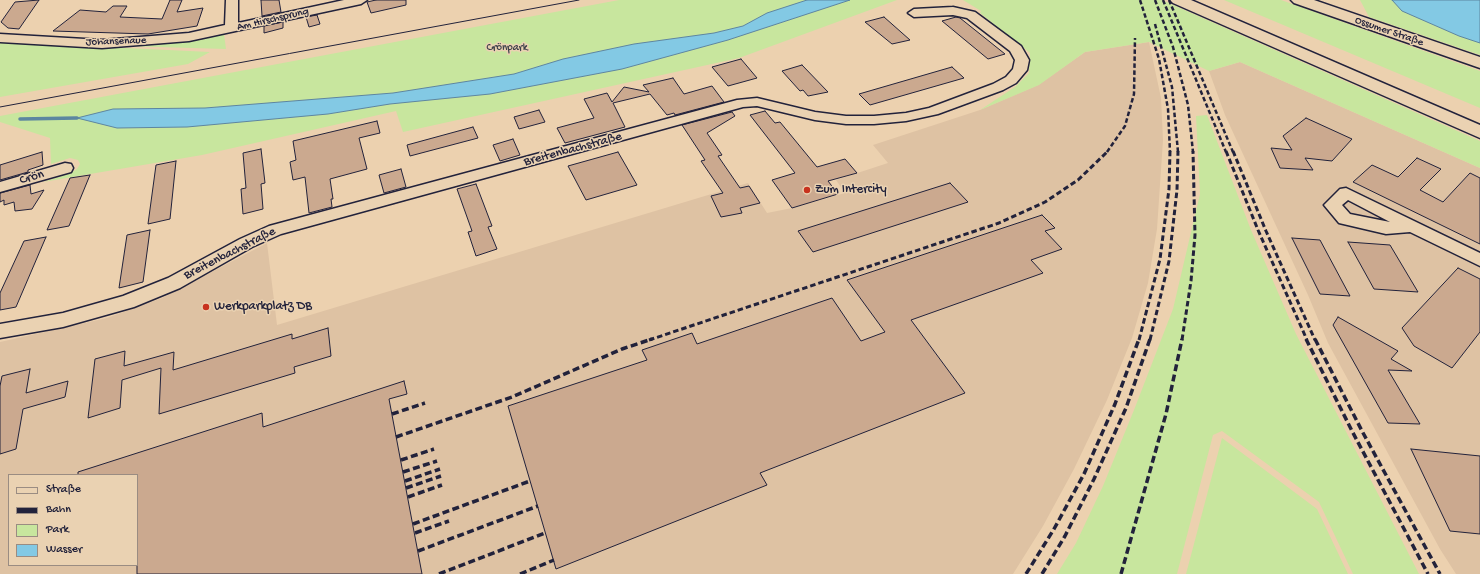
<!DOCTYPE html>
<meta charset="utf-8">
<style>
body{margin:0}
#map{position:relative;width:1480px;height:574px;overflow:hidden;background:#ecd1af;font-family:"Gochi Hand",sans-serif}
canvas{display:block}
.legend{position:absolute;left:8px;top:474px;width:130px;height:92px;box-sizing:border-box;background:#ead2b2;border:1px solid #9a8c82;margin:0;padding:5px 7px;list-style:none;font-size:12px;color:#22223b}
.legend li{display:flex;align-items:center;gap:8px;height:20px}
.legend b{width:20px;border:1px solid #9a8c82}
</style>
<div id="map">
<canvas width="1480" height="574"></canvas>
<ul class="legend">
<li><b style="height:5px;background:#ead2b2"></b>Straße</li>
<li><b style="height:5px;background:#22223b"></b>Bahn</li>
<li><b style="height:11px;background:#c8e69e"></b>Park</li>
<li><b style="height:11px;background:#83c9e4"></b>Wasser</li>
</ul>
</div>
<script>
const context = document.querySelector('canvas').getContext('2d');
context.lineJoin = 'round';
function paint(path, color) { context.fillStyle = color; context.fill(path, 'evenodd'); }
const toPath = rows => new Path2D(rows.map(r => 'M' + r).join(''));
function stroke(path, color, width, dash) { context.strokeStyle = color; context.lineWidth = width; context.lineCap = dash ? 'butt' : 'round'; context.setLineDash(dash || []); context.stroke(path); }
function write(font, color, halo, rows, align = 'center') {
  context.font = font + ' "Gochi Hand",sans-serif'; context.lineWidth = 3; context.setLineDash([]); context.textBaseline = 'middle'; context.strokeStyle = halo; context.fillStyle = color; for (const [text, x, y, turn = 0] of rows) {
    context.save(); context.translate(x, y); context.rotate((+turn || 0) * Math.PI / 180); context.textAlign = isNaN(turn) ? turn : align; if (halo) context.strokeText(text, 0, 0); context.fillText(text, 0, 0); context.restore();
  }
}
paint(toPath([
 [1149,42,1161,98,1163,140,1157,229,1148,283,1132,338,1107,400,1074,469,1043,526,1013,574,0,574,0,342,107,318,162,298,267,243,277,325,748,183,767,213,792,208,845,193,836,180,888,163,873,145,980,110,1038,85,1085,52],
 [9,475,137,475,137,565,9,565],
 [1240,62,1480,168,1480,574,1456,574,1440,549,1328,343,1308,295,1225,115,1209,71]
]), '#dec2a3');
paint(toPath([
 [619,0,807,0,767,13,743,26,714,33,634,44,563,59,514,74,393,93,205,108,113,109,78,118,117,128,187,127,328,114,390,104,490,94,622,69,728,40,850,0,897,0,739,58,403,132,396,111,202,155,43,182,69,174,77,169,80,164,78,160,70,158,51,164,50,138,0,122,0,116],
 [963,0,1162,0,1480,141,1480,168,1240,62,1209,71,1149,42,1085,52,1039,85,980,110,1015,87,1029,73,1030,53,980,13,981,11],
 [1224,0,1281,0,1480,71,1480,108],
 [1360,0,1392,0,1402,11,1459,36,1480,43,1480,55,1369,17],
 [224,34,226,49,124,46,192,39],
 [0,42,210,52,188,64,0,97],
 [1207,115,1251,230,1296,334,1419,574,1353,574,1319,502,1222,431,1213,435,1177,574,1057,574,1076,543,1103,486,1134,410,1173,309,1200,194,1196,116],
 [1222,438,1317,509,1348,574,1186,574]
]), '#c8e69e');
const water = toPath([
 [807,0,850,0,728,40,622,69,490,94,390,104,328,114,187,127,117,128,77,118,113,109,205,108,393,93,514,74,563,59,634,44,714,33,743,26,767,13,807,0],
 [1392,0,1480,0,1480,43,1459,36,1402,11,1392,0]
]);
paint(water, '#83c9e4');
stroke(water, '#5c86a0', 1);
stroke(toPath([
 [20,119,77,118]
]), '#5c86a0', 3.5);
const building = toPath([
 [39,0,19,29,8,28,1,22,15,2,39,0],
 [170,0,182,0,177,12,203,8,197,26,148,34,53,31,80,10,106,12,113,6,127,6,120,17,162,19,170,0],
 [261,0,279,0,281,12,262,16,261,0],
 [376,0,406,0,406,5,371,13,367,2,376,0],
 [317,15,320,24,309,27,306,17,317,15],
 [884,17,910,40,892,44,865,22,884,17],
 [956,17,960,18,1005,54,988,59,942,21,956,17],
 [283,22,283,28,264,33,264,26,283,22],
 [741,59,757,78,728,86,712,67,741,59],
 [802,65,828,92,808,96,803,90,800,91,782,71,802,65],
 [952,67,964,78,870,105,859,94,952,67],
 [673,78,684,94,712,86,724,102,675,115,674,113,667,115,650,94,613,103,625,127,565,143,557,128,594,118,584,99,607,93,612,102,624,87,649,92,643,85,673,78],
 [539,110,545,122,519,129,514,117,539,110],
 [765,111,775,123,780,122,817,167,845,159,857,173,828,181,838,194,792,208,772,180,795,173,750,115,765,111],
 [732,112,735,116,707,133,722,155,718,156,740,188,749,186,760,203,740,208,742,213,721,217,711,196,723,193,701,161,705,160,682,125,732,112],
 [1306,118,1352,139,1332,161,1305,158,1313,170,1280,168,1271,148,1292,150,1283,136,1306,118],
 [377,121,380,133,359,138,367,169,330,179,333,199,331,199,332,207,309,213,305,177,293,180,290,162,296,160,293,141,377,121],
 [473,127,478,138,410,156,407,145,473,127],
 [513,139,520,155,500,161,493,145,513,139],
 [261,149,265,183,261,184,263,209,243,214,241,189,246,188,243,153,261,149],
 [42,152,43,165,28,170,28,172,0,180,0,165,42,152],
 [618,152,637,185,586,200,568,166,618,152],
 [1417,158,1441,169,1420,190,1443,202,1470,173,1480,178,1480,244,1353,182,1372,165,1398,177,1417,158],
 [176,161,170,219,148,224,156,165,176,161],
 [401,169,406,187,384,193,379,175,401,169],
 [90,175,69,226,47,230,70,178,90,175],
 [950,183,968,202,813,252,798,231,950,183],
 [476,184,492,226,488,227,497,249,476,256,468,232,472,231,457,189,476,184],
 [30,185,31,194,44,190,32,209,15,211,14,202,4,205,4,200,0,202,0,193,30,185],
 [1042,215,1055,228,1045,231,1062,249,1031,260,1043,273,911,320,965,393,760,473,767,485,556,569,508,406,647,360,642,350,692,333,697,344,832,298,861,341,885,332,847,280,1042,215],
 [150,230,143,282,119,288,127,235,150,230],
 [46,237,16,307,0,310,0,293,24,241,46,237],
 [1292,238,1320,240,1350,296,1320,294,1292,238],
 [1348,242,1390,245,1418,292,1374,289,1348,242],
 [1458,268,1480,279,1480,332,1452,368,1414,346,1402,328,1458,268],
 [1338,317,1398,351,1391,359,1412,371,1388,370,1420,424,1388,423,1333,325,1338,317],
 [328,328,331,356,294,367,295,373,159,414,161,368,122,380,120,408,88,418,95,359,125,351,124,366,174,352,173,370,292,334,292,339,328,328],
 [30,369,26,393,68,381,65,397,23,409,16,449,0,454,0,386,2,376,30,369],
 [404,381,407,394,389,399,422,574,137,574,137,475,78,475,78,472,262,413,263,427,404,381],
 [1411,449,1480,456,1480,534,1450,531,1411,449]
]);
paint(building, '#cba98f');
stroke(building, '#22223b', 1);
const minor = toPath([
 [226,0,238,0,238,23,344,0,367,0,361,4,189,41,102,48,0,42,0,34,102,40,189,33,225,25,226,0],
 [953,7,975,12,1021,46,1029,60,1027,70,1016,83,1003,90,938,114,906,121,874,124,846,124,815,120,757,106,743,107,281,234,252,247,180,288,134,307,63,327,0,338,0,324,63,313,123,296,168,278,240,239,269,226,737,100,757,98,815,112,846,116,874,116,906,113,929,108,993,84,1006,77,1013,69,1015,60,1010,51,967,18,953,15,914,17,908,13,914,9,953,7],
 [65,163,71,164,73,168,71,172,0,192,0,182,65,163],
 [1346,188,1480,253,1480,266,1410,232,1386,234,1339,223,1324,205,1340,189,1346,188],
 [1348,200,1390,222,1350,214,1342,205,1348,200]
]);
const secondary = toPath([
 [1291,0,1314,0,1480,57,1480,68,1294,3,1291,0]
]);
const motorway = toPath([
 [1170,0,1191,0,1480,125,1480,138,1173,3,1170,0]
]);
stroke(minor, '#22223b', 3);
stroke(secondary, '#22223b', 3);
stroke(motorway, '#22223b', 3);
paint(minor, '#ead2b2');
paint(secondary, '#ead2b2');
paint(motorway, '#ead2b2');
stroke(toPath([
 [0,107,579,0]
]), '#22223b', 1);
stroke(toPath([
 [1140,0,1159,59,1168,109,1170,152],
 [1155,0,1173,47,1188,105,1193,152],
 [1163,0,1226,152],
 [1169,0,1233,152],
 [1155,24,1172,87,1178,152],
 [1107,152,1125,126,1134,94,1135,38]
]), '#22223b', 2.5, [4.5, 2.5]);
stroke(toPath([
 [1226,151,1258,230,1307,340],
 [1233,151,1266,231,1315,340],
 [649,340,999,223,1045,202,1078,180,1108,151],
 [1139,340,1160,259,1169,189,1170,151],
 [1150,340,1169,261,1177,190,1178,151],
 [1182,340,1191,281,1195,235,1193,151]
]), '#22223b', 3, [5.5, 3]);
stroke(toPath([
 [1306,339,1352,431,1428,574],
 [1315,339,1362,431,1440,574],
 [392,414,425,403],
 [396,437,512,397,622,349,652,339],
 [401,460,434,449],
 [403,472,437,461],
 [405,481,440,469],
 [406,488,441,476],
 [408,497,442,485],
 [413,524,530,481],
 [415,533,449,521],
 [418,551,538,506],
 [439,574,545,533],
 [520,574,554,560],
 [1026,574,1054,529,1084,474,1115,404,1139,339],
 [1042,574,1065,536,1094,479,1126,408,1150,339],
 [1121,574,1166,414,1182,339]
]), '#22223b', 3.5, [7, 3.5]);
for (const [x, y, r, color] of [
 [807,190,4,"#c8321e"],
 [206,307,4,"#c8321e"]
]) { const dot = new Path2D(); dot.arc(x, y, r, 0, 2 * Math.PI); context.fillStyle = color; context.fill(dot); stroke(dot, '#ead2b2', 1.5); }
write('11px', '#22223b', '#ead2b2', [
 ["Am Hirschsprung",273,20,-13],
 ["Ossumer Straße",1389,32,19],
 ["Johansenaue",116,42,-2]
]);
write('11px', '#3b3f4a', '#ead2b2', [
 ["Crönpark",507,48]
]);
write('13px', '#22223b', '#ead2b2', [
 ["Breitenbachstraße",573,150,-15],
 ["Crön",32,178,-17],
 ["Breitenbachstraße",230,254,-27]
]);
write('13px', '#22223b', '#ead2b2', [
 ["Zum Intercity",815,190],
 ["Werkparkplatz DB",214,307]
], 'left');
</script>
